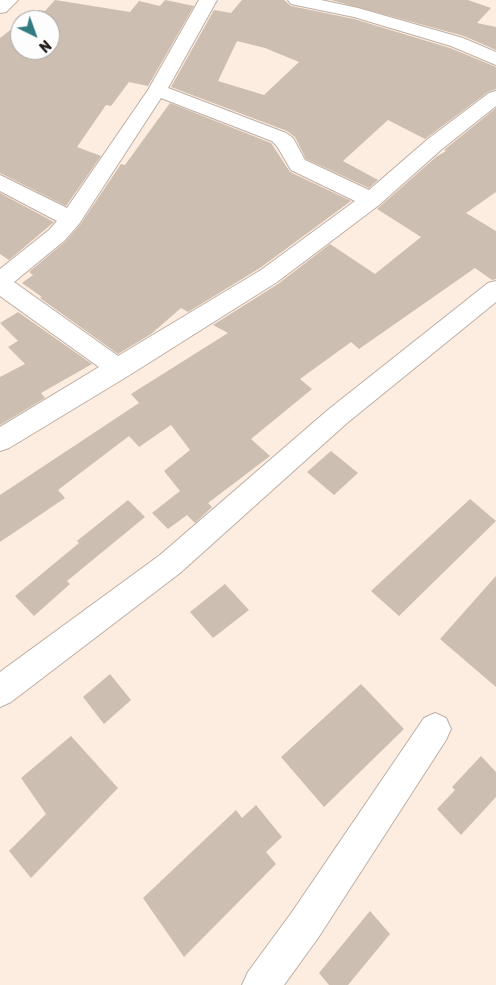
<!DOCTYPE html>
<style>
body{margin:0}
#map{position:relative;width:496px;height:985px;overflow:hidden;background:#fdece0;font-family:Rubik,sans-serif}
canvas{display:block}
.north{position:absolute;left:10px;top:10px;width:50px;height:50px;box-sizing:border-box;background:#fdfdfd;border:1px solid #a5a3a1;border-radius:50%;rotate:138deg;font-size:14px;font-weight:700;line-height:20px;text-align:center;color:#221d18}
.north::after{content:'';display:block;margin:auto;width:18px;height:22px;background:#327b81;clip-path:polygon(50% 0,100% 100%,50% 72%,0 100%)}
</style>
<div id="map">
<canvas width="496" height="985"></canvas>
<div class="north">N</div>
</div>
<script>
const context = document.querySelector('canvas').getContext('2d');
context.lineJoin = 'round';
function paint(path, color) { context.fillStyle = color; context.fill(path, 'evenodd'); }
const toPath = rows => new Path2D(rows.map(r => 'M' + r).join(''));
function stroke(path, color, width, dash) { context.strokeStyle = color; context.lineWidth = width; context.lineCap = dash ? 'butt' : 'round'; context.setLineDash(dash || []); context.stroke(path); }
paint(toPath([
 [55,0,130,12,139,1,160,6,165,0,194,6,148,86,129,82,111,106,106,105,77,147,101,156,66,206,0,173,0,38,18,24,20,24,20,50,50,50,50,20,29,20,39,10,45,11],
 [242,0,284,0,291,6,354,19,450,48,496,67,496,89,488,92,425,139,388,120,343,161,378,180,369,188,306,159,295,137,287,131,171,87,214,10,231,13],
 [237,41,265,48,299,62,264,95,218,81],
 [331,0,468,0,491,8,477,23,496,27,496,50,464,36],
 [170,103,271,143,290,172,351,201,260,268,188,312,181,308,151,334,118,354,40,298,42,297,22,283,33,275,29,272,66,241,80,225,121,164,125,165],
 [496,108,496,192,466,213,496,231,496,279,492,280,475,268,359,349,351,342,300,379,312,389,251,439,270,456,208,503,212,507,195,523,187,515,168,529,152,513,180,491,164,471,190,450,171,425,139,447,129,436,58,490,65,498,0,542,0,495,139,403,131,394,228,333,213,325,278,284,330,244,375,274,421,237,377,209,436,157,446,151,444,150],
 [0,193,54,222,9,260,0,254],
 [18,312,92,364,41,393,45,398,0,425,0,377,25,364,8,347,18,341,0,323],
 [331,451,358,473,334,495,307,472],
 [470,499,496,521,399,616,371,591],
 [128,500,145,517,67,581,70,584,34,616,15,596,79,543,77,541],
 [496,576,496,687,440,639],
 [225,584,249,610,213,638,190,612],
 [110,674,131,700,104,724,83,697],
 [361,684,404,729,324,807,281,757],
 [71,736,118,788,31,878,9,851,46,814,21,778],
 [481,756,496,772,496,797,461,835,437,809,455,790,452,787],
 [256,805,282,837,266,852,276,864,184,957,143,898,236,810,242,818],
 [370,911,390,934,348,985,329,985,319,973]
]), '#cdbeb2');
const minor = toPath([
 [0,0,18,0,6,12,0,13,0,0],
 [199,0,217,0,168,88,286,133,293,138,305,160,369,190,428,139,489,93,496,91,496,106,442,149,379,205,277,282,128,376,9,448,0,451,0,427,99,367,0,296,0,269,49,230,57,221,0,191,0,175,67,208,148,90,199,0],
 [161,98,272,141,277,146,291,170,355,201,261,270,118,356,14,282,65,240,79,224,161,98],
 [288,0,321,0,358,8,463,38,496,52,496,65,451,46,354,17,291,4,288,0],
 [496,281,496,302,347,423,180,573,11,702,0,707,0,672,160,555,329,409,488,283,496,281],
 [435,713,446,718,451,729,446,740,318,938,284,985,242,985,248,972,292,912,424,718,435,713]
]);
stroke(minor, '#beafa3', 2);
paint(minor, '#fff');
</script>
